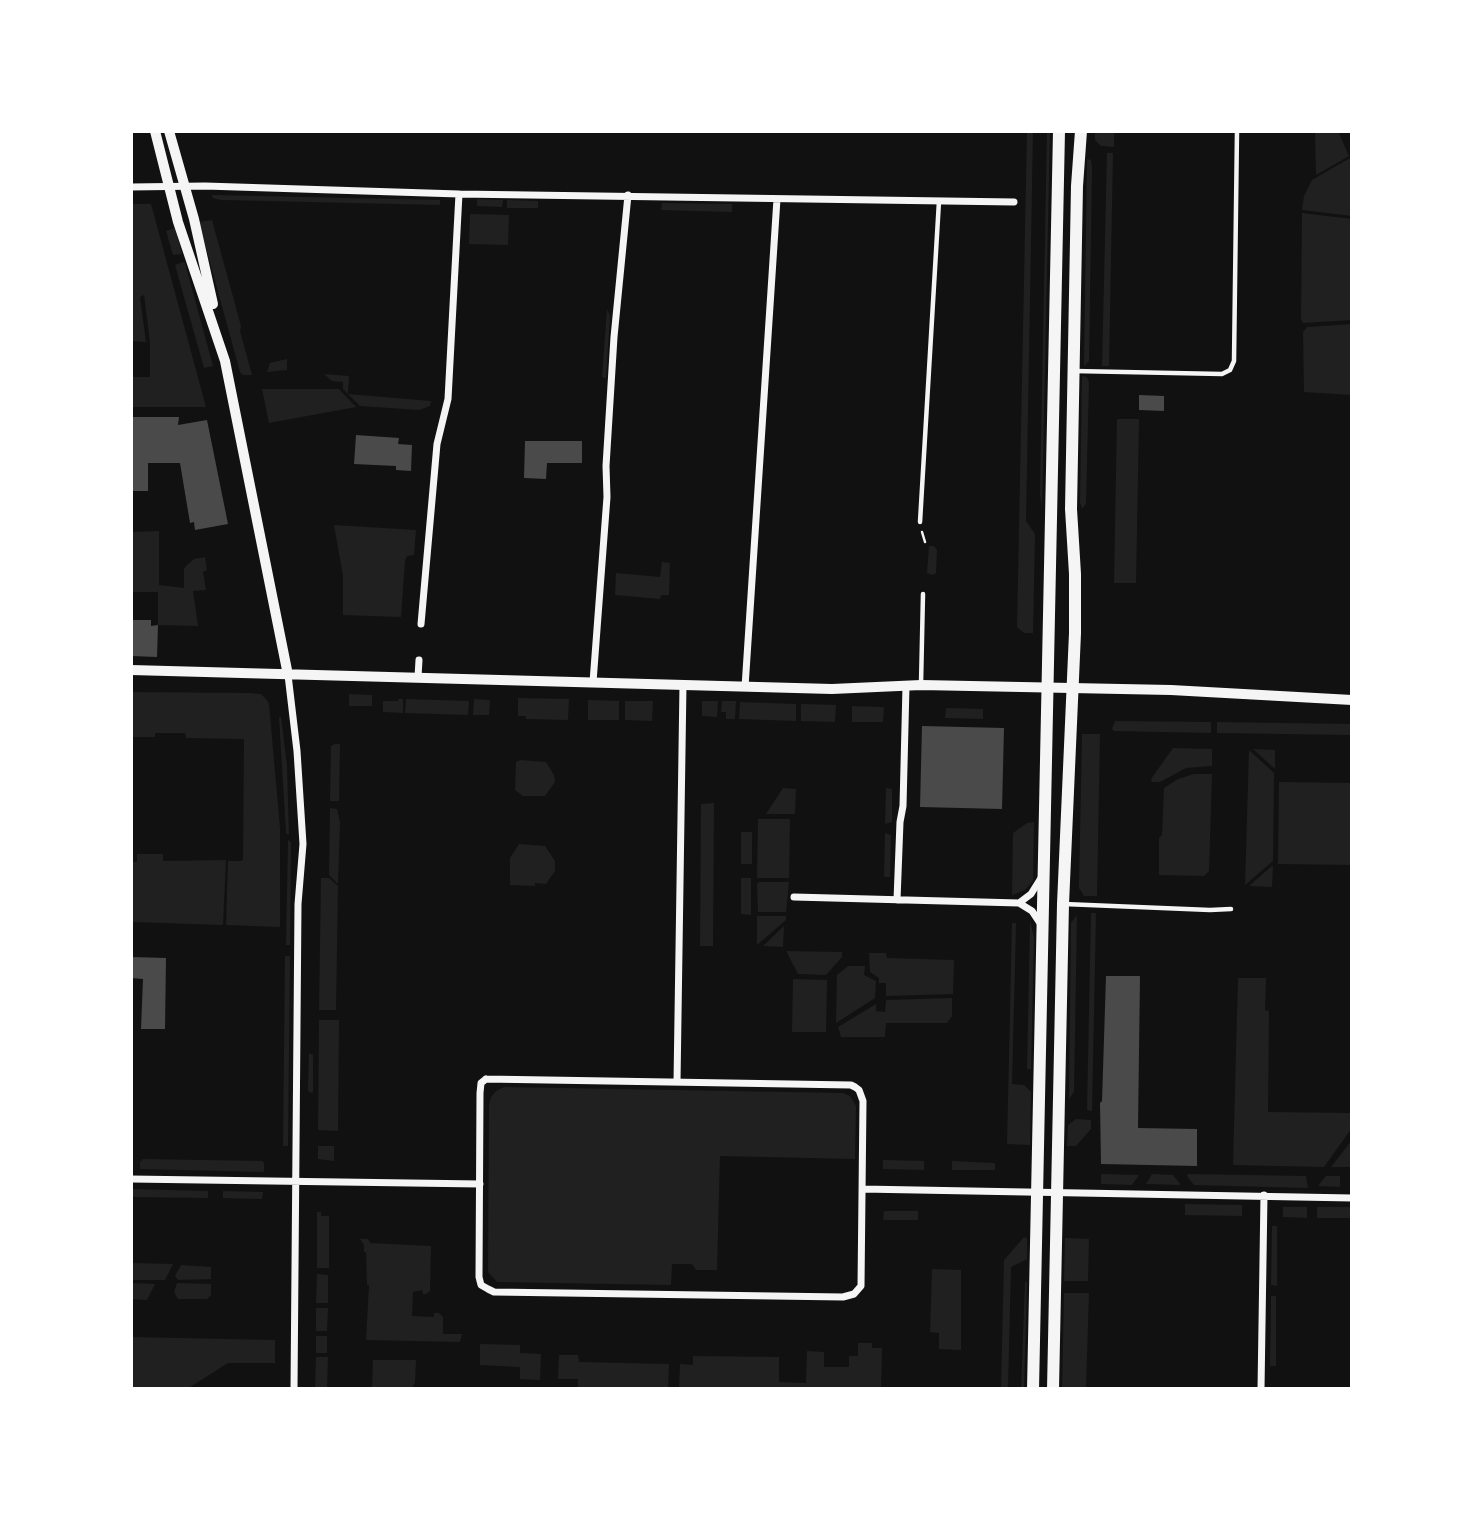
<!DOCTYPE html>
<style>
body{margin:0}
#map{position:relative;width:1483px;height:1520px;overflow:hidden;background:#111;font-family:"Times New Roman",serif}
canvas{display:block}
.frame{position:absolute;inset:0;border:133px solid #fff;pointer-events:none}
</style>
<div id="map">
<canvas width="1483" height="1520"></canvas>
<div class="frame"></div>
</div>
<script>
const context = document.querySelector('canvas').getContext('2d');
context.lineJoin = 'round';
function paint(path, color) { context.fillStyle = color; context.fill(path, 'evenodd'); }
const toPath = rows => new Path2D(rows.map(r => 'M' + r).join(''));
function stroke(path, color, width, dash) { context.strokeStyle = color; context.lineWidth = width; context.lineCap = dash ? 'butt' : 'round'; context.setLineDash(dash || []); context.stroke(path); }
paint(toPath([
 [1027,131,1033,131,1026,521,1035,534,1033,633,1024,633,1017,627],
 [1047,131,1050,131,1042,508,1040,494],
 [1095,131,1114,131,1114,147,1101,146,1095,140],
 [1315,131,1338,131,1349,156,1316,175],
 [1107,153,1113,153,1109,366,1102,366],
 [1350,158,1352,163,1352,216,1302,210,1304,196,1312,180],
 [1087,159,1091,160,1092,168,1089,361,1084,366],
 [212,195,440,200,440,205,221,200,213,198],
 [477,199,503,200,502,207,477,206],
 [507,200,538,201,538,208,507,208],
 [662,203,732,204,732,212,661,210],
 [131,204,151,204,206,407,131,407,131,377,150,377,150,342,144,295,140,297,146,342,131,341],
 [1302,213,1352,219,1352,320,1303,323,1301,319],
 [470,214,509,215,508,245,469,244],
 [212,220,235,304,241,326,240,331,252,375,243,375,240,372,199,222],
 [175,228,182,254,173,255,166,231],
 [183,262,185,263,213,366,204,368,175,265],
 [607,309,610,316,606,378,602,377],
 [1352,324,1352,395,1304,392,1303,332,1307,327],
 [287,359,287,370,267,372,270,363],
 [324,374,349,376,348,394,431,401,430,406,419,410,360,406,343,389,343,382,332,381],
 [1082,376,1087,377,1089,382,1086,504,1082,509,1080,502],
 [262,389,339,389,356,407,269,423],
 [1117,419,1139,419,1136,583,1114,583],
 [334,525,416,530,414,555,407,556,405,561,401,617,343,615,343,576],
 [159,531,159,585,184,588,184,569,187,565,194,559,205,557,207,570,203,572,206,590,193,591,198,626,158,625,158,592,131,592,131,532],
 [929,546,934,546,937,550,936,573,933,575,927,573],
 [662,562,670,563,669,595,661,595,660,599,615,595,616,573,660,577],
 [131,692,249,693,261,694,266,699,269,704,280,828,280,927,226,925,228,861,242,861,243,858,244,739,186,738,185,733,155,733,155,737,131,737],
 [349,694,372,695,372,706,349,706],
 [518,698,569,699,568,720,526,719,526,716,518,716],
 [398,699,403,699,403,713,383,712,383,701,398,701],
 [406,699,469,701,468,715,405,713],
 [474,699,490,700,489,715,473,715],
 [588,700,619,701,619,720,588,720],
 [625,701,653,701,652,721,625,720],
 [702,701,718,701,717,717,702,716],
 [722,701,736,701,735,719,726,719,726,712,721,712],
 [740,702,796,704,796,721,739,719],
 [801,704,836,705,835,722,801,721],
 [852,706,884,707,883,722,852,722],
 [946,708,983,709,983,719,945,718],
 [279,717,281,717,287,766,289,835,286,833],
 [1115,721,1211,722,1211,733,1114,731,1112,729],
 [1217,722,1352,724,1352,735,1217,733],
 [1082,734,1100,734,1097,896,1084,896,1079,888],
 [335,744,340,744,339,801,330,801,331,746],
 [1173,748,1212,749,1212,766,1186,768,1160,782,1152,782,1151,779],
 [1253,749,1275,750,1275,769],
 [1249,750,1274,773,1273,861,1245,885],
 [520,760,546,762,554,775,555,782,545,796,523,796,515,790,516,762],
 [1194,774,1212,774,1209,871,1204,876,1159,875,1159,838,1162,835,1164,788,1178,779],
 [1279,782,1352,783,1352,865,1278,864],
 [783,788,796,789,795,814,766,814],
 [886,788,892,789,892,822,885,824],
 [714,803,713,946,700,946,701,804],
 [330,808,337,809,340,822,338,884,329,875],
 [758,819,790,819,789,878,757,878],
 [1034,822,1033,881,1025,890,1012,895,1013,833,1027,823],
 [741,832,752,832,752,864,741,864],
 [885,833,891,835,890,877,884,877],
 [288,840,291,842,290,945,286,945],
 [519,844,545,846,555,861,555,871,546,884,535,883,535,886,510,885,510,858],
 [137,854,163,854,163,861,226,860,223,925,131,922,131,862,137,862],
 [1273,865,1272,887,1249,886],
 [321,878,329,878,338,886,336,1010,319,1010],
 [741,878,751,878,751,915,741,914],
 [759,882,789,882,786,912,758,912,757,884],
 [1091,913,1096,913,1092,1111,1087,1110],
 [1077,915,1074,1092,1069,1099,1071,923],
 [757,916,786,916,786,920,757,945],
 [1030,921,1034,938,1031,1069,1027,1069],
 [1012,923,1016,923,1012,1084,1024,1085,1031,1092,1030,1145,1007,1144],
 [784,926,783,947,763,946],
 [786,951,842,952,842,957,826,975,798,974],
 [869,953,886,953,887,958,954,960,953,994,886,996,886,983,879,983,879,978,870,972],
 [285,956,290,956,288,1146,283,1146],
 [848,966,865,966,864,975,876,981,875,998,836,1023,837,975],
 [1238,978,1266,978,1265,1010,1269,1011,1268,1112,1352,1113,1352,1128,1324,1167,1233,1165],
 [793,979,827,980,826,1032,792,1032],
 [952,998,952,1016,947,1023,886,1023,885,1037,841,1037,838,1027,876,1004,876,1011,885,1012,886,1000],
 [319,1020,339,1020,338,1131,318,1130],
 [309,1053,313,1055,313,1092,311,1093,308,1091],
 [504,1087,843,1093,850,1096,856,1106,855,1159,720,1156,717,1270,696,1270,692,1264,672,1264,671,1285,497,1282,488,1272,489,1105,491,1097,496,1091],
 [1076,1119,1091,1120,1091,1129,1076,1146,1067,1146,1068,1125],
 [1352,1140,1352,1167,1331,1167],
 [318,1146,334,1146,334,1161,318,1159],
 [143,1159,262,1161,264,1163,264,1172,140,1169,140,1162],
 [883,1160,924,1161,924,1170,883,1169],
 [952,1161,995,1163,995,1170,952,1170],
 [1101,1174,1139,1175,1132,1185,1101,1184],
 [1152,1174,1173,1175,1181,1185,1146,1184],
 [1188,1174,1306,1176,1308,1188,1194,1185,1187,1176],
 [1326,1176,1340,1176,1340,1187,1318,1186],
 [131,1189,208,1191,208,1198,131,1197],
 [223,1191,263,1192,262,1199,223,1198],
 [1185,1204,1242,1205,1242,1216,1185,1215],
 [1283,1207,1307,1207,1307,1218,1283,1217],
 [1317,1207,1352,1207,1352,1218,1317,1218],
 [884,1211,918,1211,918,1220,883,1220],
 [317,1212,321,1212,321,1216,329,1216,329,1268,317,1268],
 [1272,1226,1277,1226,1277,1286,1271,1285],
 [1024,1237,1027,1238,1027,1259,1011,1267,1008,1389,1001,1389,1004,1260],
 [1065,1238,1089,1239,1088,1281,1064,1281],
 [360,1239,368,1239,370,1243,431,1246,430,1291,426,1294,423,1294,422,1290,413,1292,412,1316,434,1317,434,1313,439,1313,443,1317,443,1334,462,1334,460,1342,366,1340,369,1285,367,1285,366,1252,364,1252,364,1245],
 [131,1263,173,1264,165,1280,131,1280],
 [181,1265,211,1267,211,1279,178,1280,175,1276],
 [932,1269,961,1270,961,1350,939,1349,939,1333,930,1332],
 [317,1274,328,1275,328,1303,316,1303],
 [1025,1282,1027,1282,1024,1389,1021,1389],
 [131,1283,155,1284,147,1300,131,1299],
 [177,1283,211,1284,211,1295,207,1299,178,1299,174,1292],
 [1064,1293,1089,1293,1086,1389,1062,1389],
 [1271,1296,1276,1296,1276,1366,1270,1366],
 [316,1308,328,1308,327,1331,316,1331],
 [316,1336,327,1336,327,1353,316,1353],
 [131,1337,275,1340,275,1363,228,1363,187,1389,131,1389],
 [858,1343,872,1343,872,1348,882,1348,881,1389,679,1389,680,1364,693,1365,693,1356,779,1357,779,1382,806,1383,807,1351,824,1352,824,1367,849,1367,849,1356,858,1356],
 [480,1344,520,1345,520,1353,541,1354,540,1380,520,1379,520,1367,480,1365],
 [559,1355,578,1355,579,1362,669,1364,668,1389,578,1389,578,1379,558,1379],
 [316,1357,328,1357,327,1389,315,1389],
 [373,1360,416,1360,415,1382,412,1389,372,1389]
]), '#202020');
paint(toPath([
 [1139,395,1164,396,1164,411,1139,410],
 [131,417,179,417,178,425,207,420,228,524,195,530,194,522,190,523,180,463,148,463,148,491,131,491],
 [356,435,399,438,398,444,412,445,411,471,396,470,396,466,354,464],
 [525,441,582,441,582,463,547,463,546,479,524,478],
 [131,620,151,620,151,626,158,625,157,657,131,656],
 [922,726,1004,728,1002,809,920,807],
 [131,957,166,958,165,1029,141,1029,143,979,131,978],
 [1106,976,1140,976,1138,1128,1197,1129,1197,1166,1101,1164,1100,1103,1102,1101]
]), '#4a4a4a');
stroke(toPath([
 [922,532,925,542]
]), '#f5f5f5', 2.5);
stroke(toPath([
 [1074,371,1222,374,1230,370,1234,361,1237,131],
 [920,522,939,201],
 [921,684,923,594],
 [1064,904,1210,910,1231,909]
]), '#f5f5f5', 4.5);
stroke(toPath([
 [131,187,205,186,459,194,1014,202],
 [421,624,437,444,448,399,459,194],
 [288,675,297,751,303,844,298,904,294,1389],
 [418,677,419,660],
 [593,682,607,497,606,466,614,337,628,195],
 [745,687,777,199],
 [794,897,1019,903,1032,911,1040,923],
 [897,900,900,822,903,806,906,686],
 [1019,903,1031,894,1041,878],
 [486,1079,851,1085,855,1087,859,1090,863,1101,861,1286,854,1294,843,1297,494,1292,488,1289,481,1285,479,1277,480,1093,481,1083,486,1079],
 [677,1082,683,684],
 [131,1179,480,1184],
 [862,1189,1352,1198],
 [1261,1389,1264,1195]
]), '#f5f5f5', 7);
stroke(toPath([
 [155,131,178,222,225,361,288,675],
 [169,131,194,219,213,304],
 [131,670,832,689,921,685,1171,690,1352,700]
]), '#f5f5f5', 10);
stroke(toPath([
 [1033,1389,1059,131],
 [1053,1389,1063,904,1075,633,1075,574,1071,509,1077,186,1081,131]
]), '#f5f5f5', 12);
</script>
